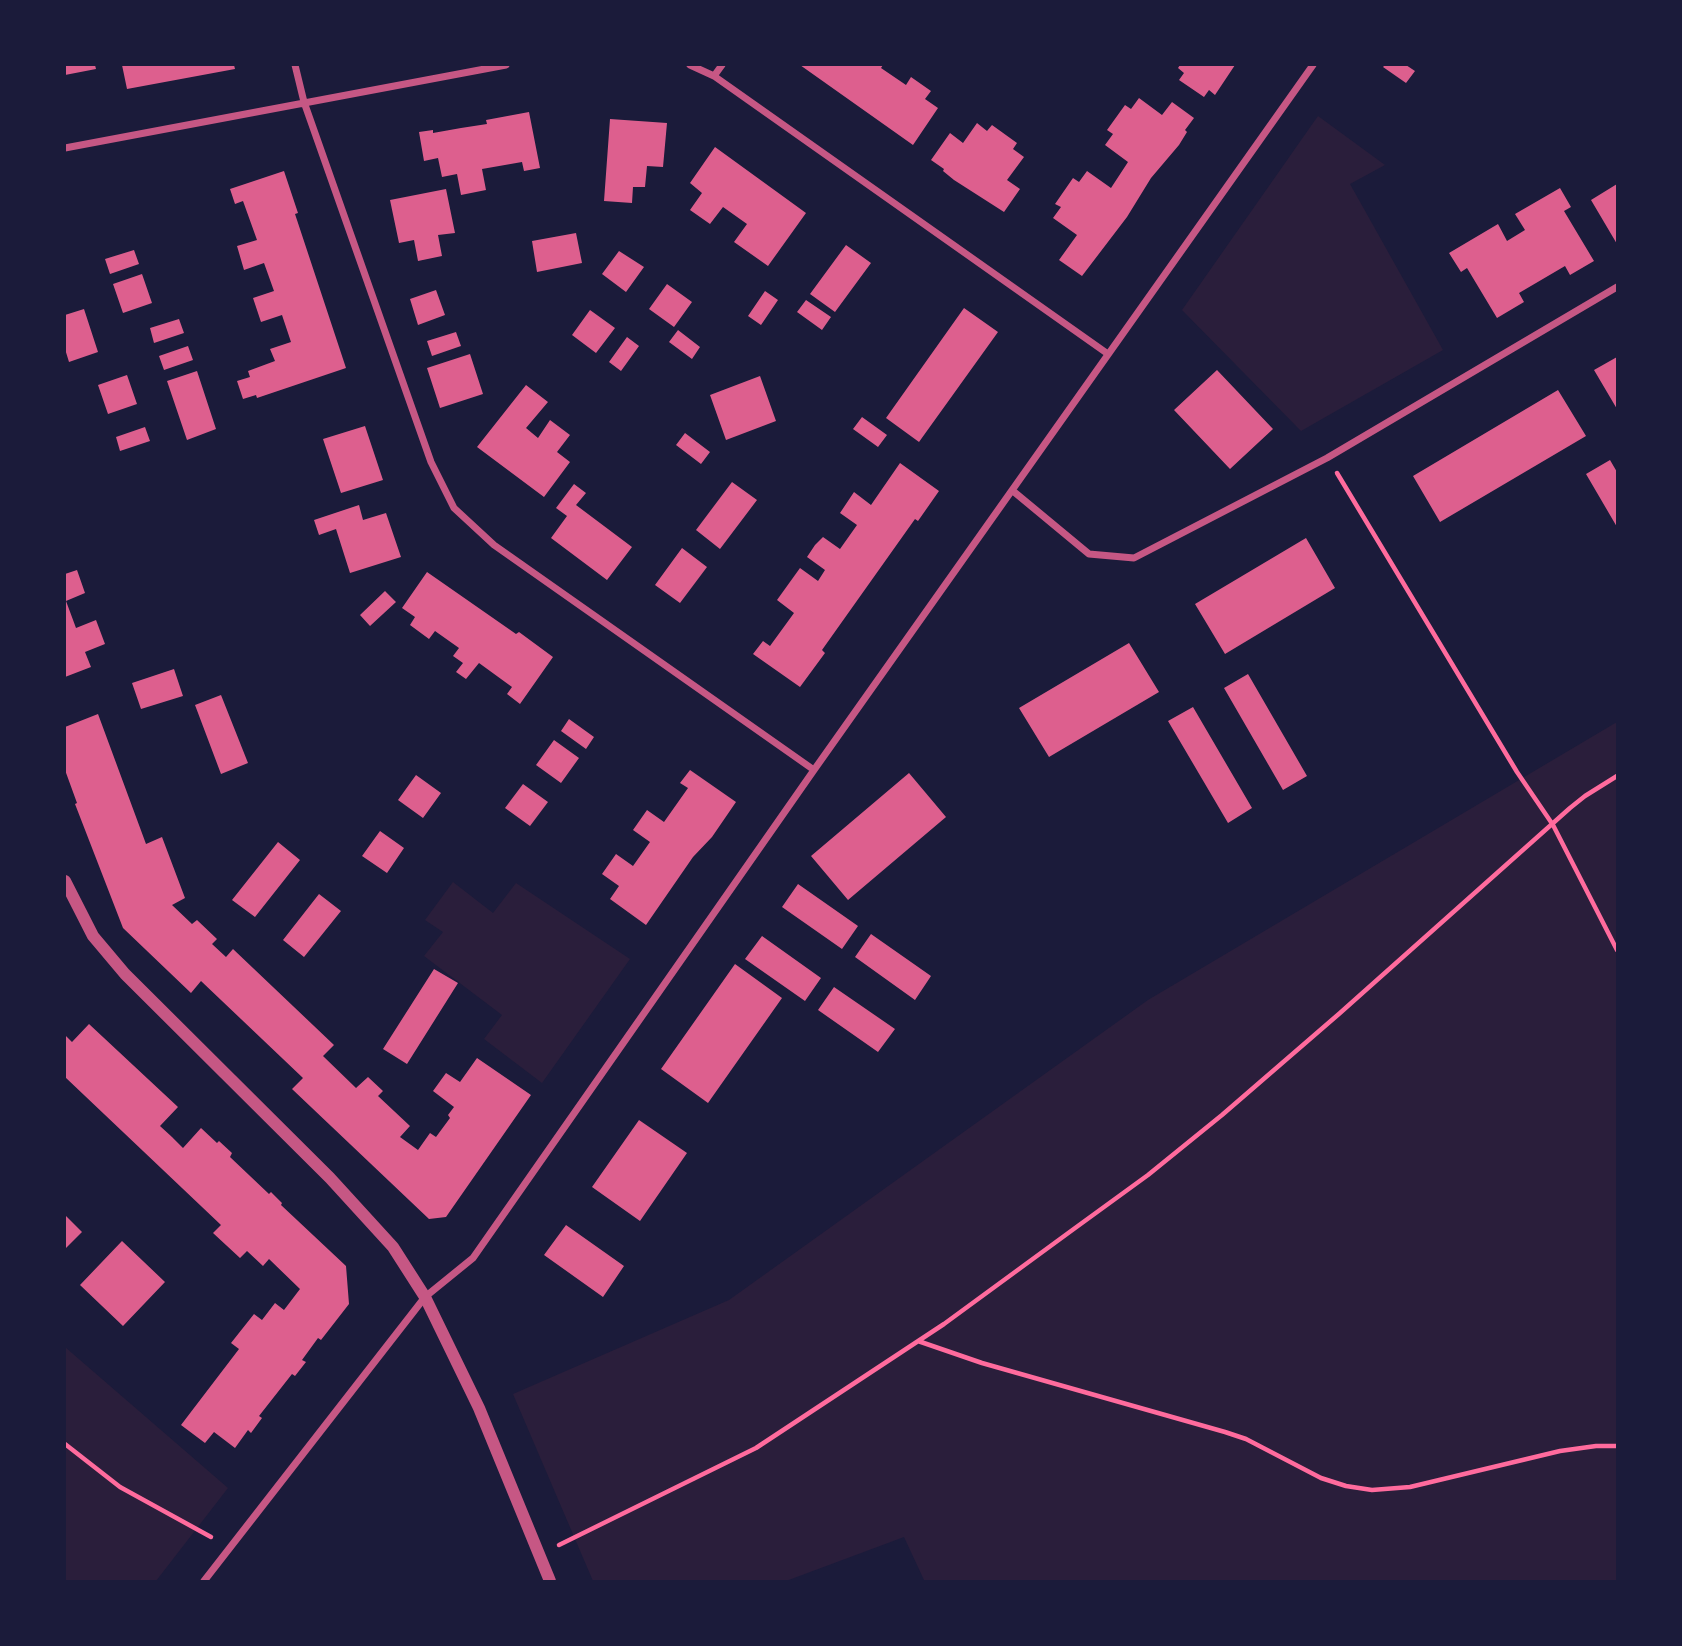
<!DOCTYPE html>
<style>
body{margin:0}
#map{position:relative;width:1682px;height:1646px;overflow:hidden;background:#1b1b3a;font-family:"Golos Text",sans-serif}
canvas{display:block}
.frame{position:absolute;inset:0;border:66px solid #1b1b3a;pointer-events:none}
</style>
<div id="map">
<canvas width="1682" height="1646"></canvas>
<div class="frame"></div>
</div>
<script>
const context = document.querySelector('canvas').getContext('2d');
context.lineJoin = 'round';
function paint(path, color) { context.fillStyle = color; context.fill(path, 'evenodd'); }
const toPath = rows => new Path2D(rows.map(r => 'M' + r).join(''));
function stroke(path, color, width, dash) { context.strokeStyle = color; context.lineWidth = width; context.lineCap = dash ? 'butt' : 'round'; context.setLineDash(dash || []); context.stroke(path); }
paint(toPath([
 [1318,116,1385,165,1350,184,1443,350,1301,431,1182,310],
 [1617,722,1617,1581,932,1581,924,1580,904,1537,786,1581,593,1581,513,1394,729,1300,1148,1000],
 [453,882,493,913,516,883,630,959,542,1083,484,1039,502,1015,424,956,443,932,425,920],
 [65,1347,228,1488,156,1581,65,1581]
]), '#2a1e3b');
paint(toPath([
 [65,65,95,65,96,69,65,75],
 [122,65,234,65,235,69,127,89],
 [800,65,883,65,881,68,906,85,911,77,931,91,925,99,938,108,913,145],
 [1180,65,1235,65,1215,95,1209,90,1204,97,1179,80,1184,73,1178,68],
 [1385,65,1406,65,1415,71,1406,83,1383,67],
 [1139,98,1162,115,1172,102,1194,118,1185,130,1187,132,1179,145,1151,178,1127,217,1082,276,1059,260,1077,235,1053,218,1061,207,1055,204,1073,178,1079,182,1087,171,1111,188,1128,162,1105,145,1113,134,1107,130,1125,105,1131,109],
 [529,112,540,168,524,171,522,162,482,169,486,190,461,195,457,174,442,177,438,158,424,161,419,132,433,130,433,133,461,128,487,124,486,120],
 [610,119,667,123,663,167,647,166,645,187,633,187,632,203,604,201],
 [977,123,987,131,992,125,1017,143,1013,149,1024,157,1007,180,1020,189,1004,212,954,180,943,171,944,169,931,160,950,133,963,143],
 [715,147,806,213,768,266,734,242,747,224,723,207,710,224,690,210,702,193,690,183],
 [284,171,298,213,295,214,346,368,257,398,256,395,243,399,237,381,250,377,248,371,275,361,270,349,291,342,282,315,261,322,253,298,274,291,264,263,244,270,237,246,257,240,243,201,235,204,230,189],
 [1617,184,1617,244,1591,200],
 [1560,188,1571,207,1564,211,1594,261,1570,275,1565,266,1519,293,1524,302,1497,318,1467,268,1461,272,1449,253,1498,224,1507,241,1525,230,1515,214],
 [446,189,455,233,438,235,442,256,418,261,414,240,399,243,390,200],
 [576,233,582,263,537,272,532,241],
 [846,245,871,263,835,312,810,294],
 [134,250,139,264,110,274,105,259],
 [619,251,644,267,626,292,602,274],
 [142,274,152,303,123,313,113,284],
 [667,284,692,302,674,327,649,309],
 [436,290,445,315,418,325,410,299],
 [765,291,778,300,761,325,748,316],
 [806,300,831,317,822,330,797,312],
 [964,308,998,332,919,442,886,418],
 [84,309,98,352,69,362,65,349,65,315],
 [590,310,615,328,596,353,572,335],
 [179,319,184,333,154,343,150,328],
 [678,330,700,347,692,359,669,342],
 [456,332,461,346,432,356,427,341],
 [627,337,639,346,621,371,609,362],
 [188,346,193,360,164,370,159,356],
 [470,354,483,394,440,408,427,368],
 [1617,357,1617,409,1594,370],
 [1217,370,1273,429,1230,469,1174,410],
 [197,371,216,429,187,440,167,381],
 [127,375,137,404,108,414,98,385],
 [760,376,776,421,726,440,710,395],
 [526,385,548,402,526,428,538,438,550,420,570,435,557,452,570,462,544,497,477,447],
 [1558,390,1586,436,1440,522,1413,476],
 [862,417,887,435,878,447,853,429],
 [365,426,383,480,341,493,323,439],
 [145,427,150,441,120,451,116,437],
 [685,433,710,452,701,464,676,445],
 [1610,460,1617,472,1617,527,1586,474],
 [900,463,939,491,918,521,915,519,822,650,825,653,800,687,753,654,763,641,770,646,794,613,777,600,800,568,818,581,825,570,807,557,815,545,823,537,840,549,857,525,840,513,854,492,871,505],
 [732,482,757,500,720,549,696,530],
 [574,484,586,493,576,505,632,547,607,580,551,538,567,516,556,508],
 [359,505,363,520,386,513,401,557,350,573,336,529,319,535,314,520],
 [1306,538,1335,588,1225,654,1195,604],
 [682,548,707,567,680,603,655,585],
 [77,570,85,593,66,601,76,628,96,620,105,644,85,652,91,667,65,677,65,574],
 [427,572,516,634,519,632,553,657,520,704,507,694,512,687,479,663,466,679,456,672,463,663,453,656,459,648,435,631,429,639,410,625,415,617,402,608],
 [385,591,396,602,370,626,360,615],
 [1129,643,1159,692,1049,757,1019,708],
 [174,669,183,696,141,709,132,683],
 [1248,674,1307,776,1283,790,1224,688],
 [221,695,248,763,221,774,195,705],
 [1193,707,1252,808,1228,823,1168,721],
 [98,714,146,844,162,837,185,898,172,905,192,924,197,920,217,939,212,944,226,957,233,949,334,1045,323,1056,356,1088,368,1077,383,1091,378,1096,410,1126,400,1137,418,1150,430,1133,436,1137,450,1118,448,1115,454,1107,433,1091,446,1073,460,1082,477,1058,531,1095,446,1217,429,1219,292,1089,303,1078,201,981,191,993,123,928,75,804,77,803,65,770,65,727],
 [569,719,594,737,586,749,561,731],
 [554,740,579,758,561,783,536,765],
 [690,770,736,802,712,837,693,857,646,925,610,899,619,886,602,874,616,854,633,866,650,842,633,830,647,810,664,822,688,788,680,783],
 [909,773,946,817,848,900,811,856],
 [416,775,441,793,423,818,398,800],
 [523,784,548,802,530,826,505,808],
 [380,831,404,848,387,873,362,856],
 [278,842,300,860,255,917,232,900],
 [798,884,858,926,842,949,782,907],
 [319,894,341,911,304,957,283,940],
 [871,934,931,976,915,1000,855,957],
 [762,936,821,978,805,1001,745,959],
 [735,964,782,998,708,1103,661,1069],
 [434,969,458,983,407,1064,383,1049],
 [834,987,895,1029,878,1052,818,1010],
 [89,1024,178,1107,160,1126,172,1137,183,1148,201,1128,217,1143,219,1141,232,1153,230,1157,269,1194,271,1192,282,1203,281,1205,346,1266,349,1304,321,1340,318,1338,302,1360,306,1362,295,1376,292,1374,259,1416,262,1418,251,1433,248,1430,235,1448,214,1432,205,1443,181,1425,239,1349,231,1343,254,1314,262,1320,275,1303,284,1310,300,1289,269,1259,263,1266,247,1251,240,1258,213,1233,221,1225,65,1077,65,1035,72,1042],
 [639,1120,687,1153,640,1221,592,1187],
 [65,1215,82,1232,65,1249],
 [566,1225,624,1266,603,1297,544,1255],
 [122,1241,165,1282,123,1326,80,1285]
]), '#dd5f8e');
stroke(toPath([
 [1337,473,1517,772,1553,825,1617,950],
 [918,1341,982,1363,1225,1432,1246,1439,1321,1478,1346,1486,1372,1490,1410,1487,1560,1451,1596,1446,1617,1446],
 [65,1444,120,1487,211,1537],
 [559,1545,756,1448,944,1324,1071,1231,1148,1175,1222,1115,1340,1013,1570,808,1585,796,1617,776]
]), '#ff6b9d', 4.5);
stroke(toPath([
 [295,65,304,102,431,462,454,508,494,545,814,770],
 [690,65,714,76,1108,354],
 [714,76,722,65],
 [65,148,506,65],
 [1013,491,1089,554,1134,558,1327,458,1617,287],
 [204,1581,425,1297,473,1258,814,770,1313,65]
]), '#c65784', 7);
stroke(toPath([
 [65,881,93,936,125,974,330,1178,393,1247,425,1297,479,1408,550,1581]
]), '#c65784', 12);
</script>
